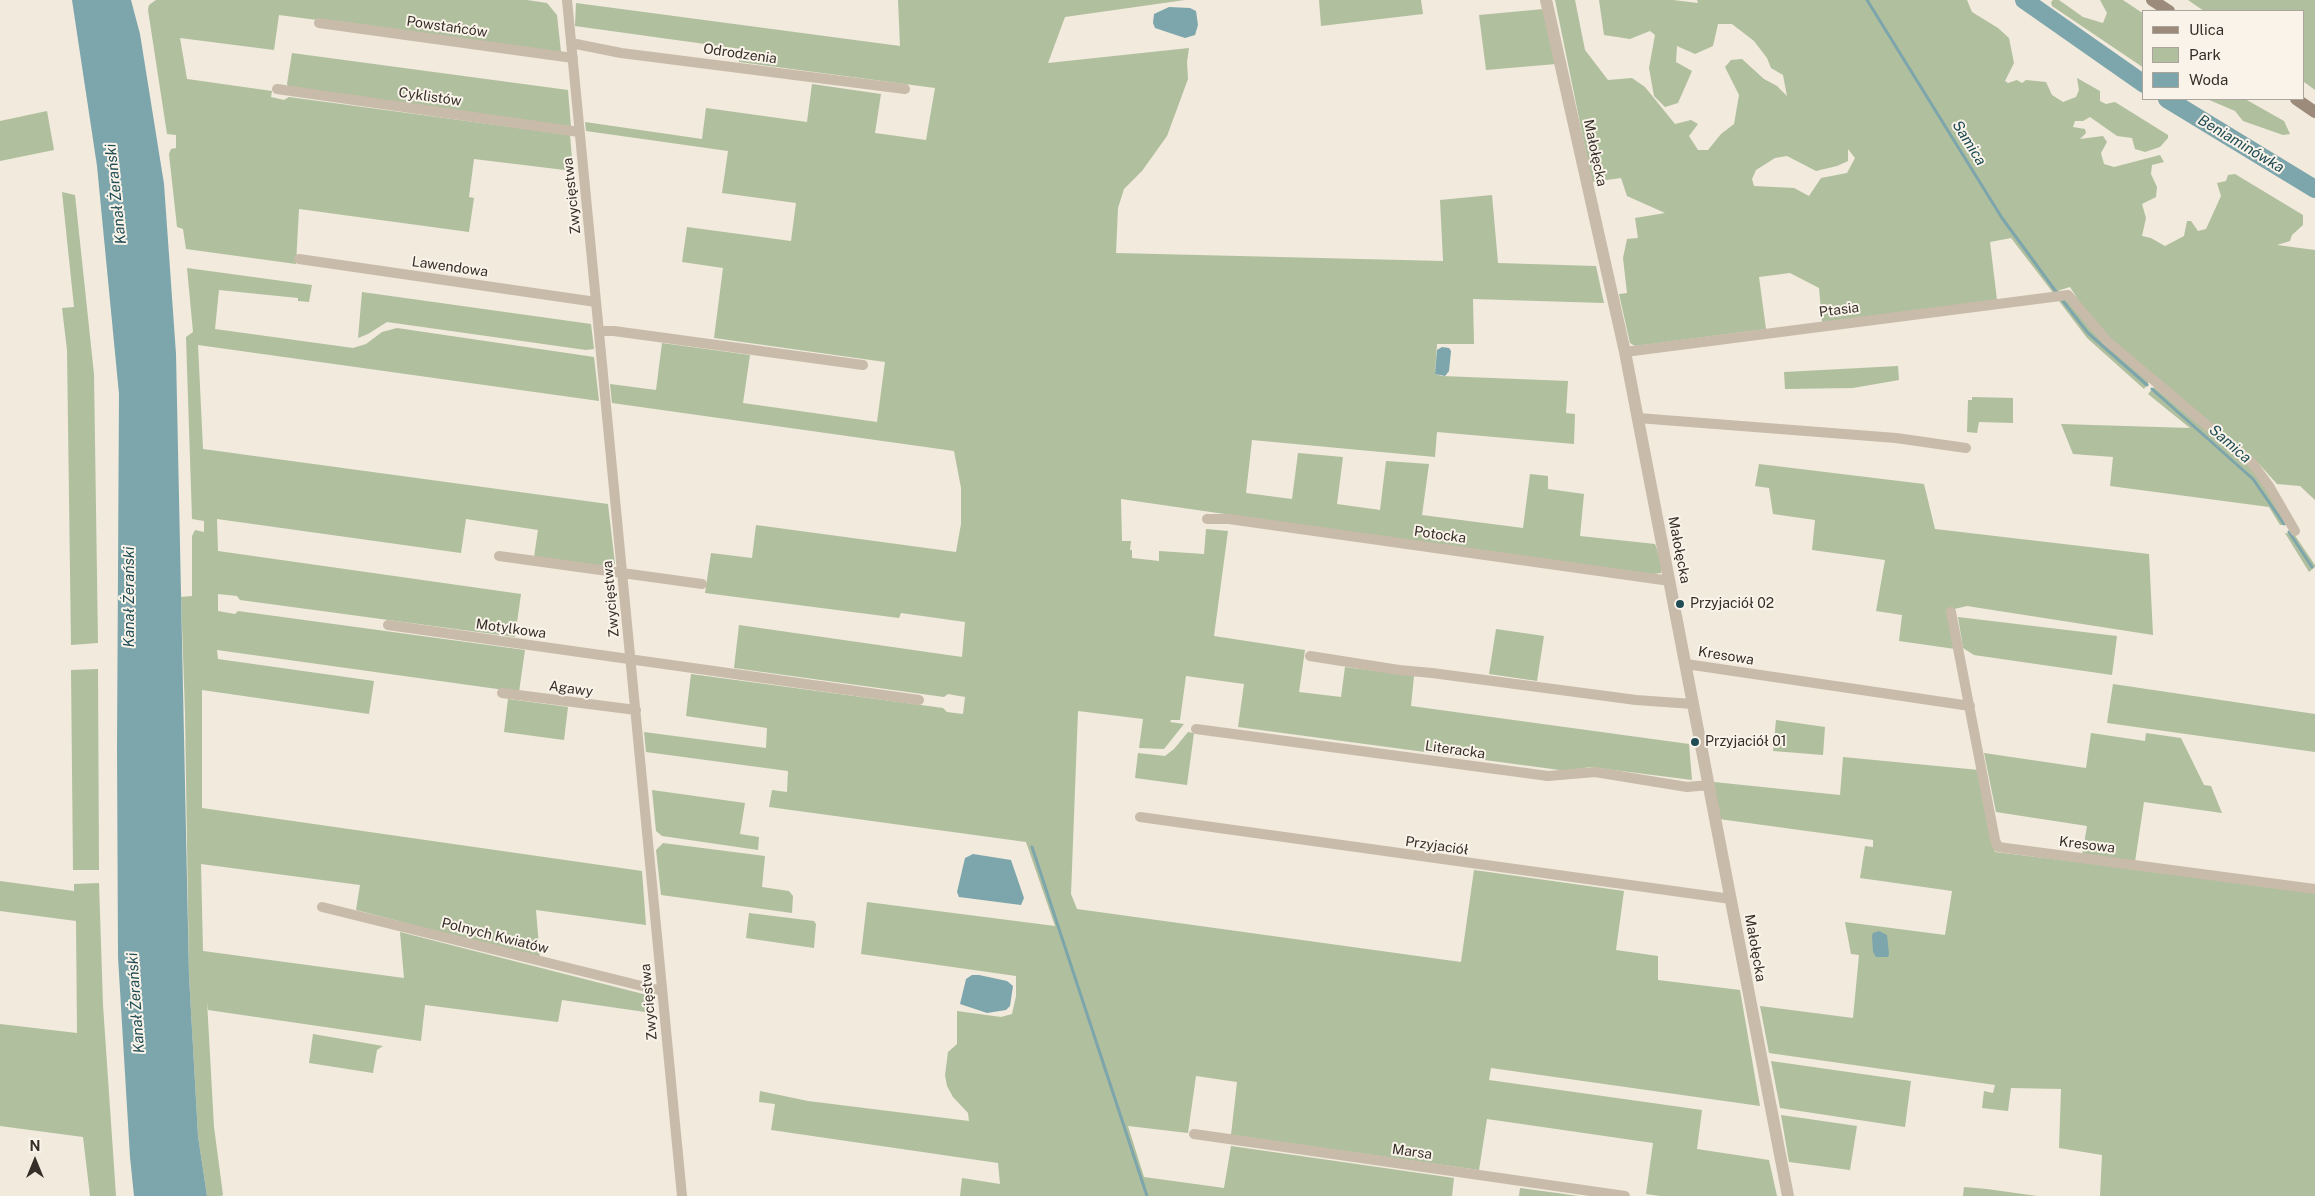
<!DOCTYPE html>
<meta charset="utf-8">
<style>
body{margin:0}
#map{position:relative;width:2315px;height:1196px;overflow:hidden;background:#f1eadd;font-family:"Public Sans",sans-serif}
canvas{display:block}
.legend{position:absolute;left:2142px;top:10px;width:162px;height:90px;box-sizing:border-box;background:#f9f3e9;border:1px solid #aba49c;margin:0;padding:6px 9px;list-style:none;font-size:15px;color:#362e29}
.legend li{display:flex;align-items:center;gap:10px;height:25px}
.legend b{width:25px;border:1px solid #aba49c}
.north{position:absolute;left:10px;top:1136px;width:50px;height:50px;-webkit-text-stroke:4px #f9f3e9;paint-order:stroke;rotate:0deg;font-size:14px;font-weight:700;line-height:20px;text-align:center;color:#362e29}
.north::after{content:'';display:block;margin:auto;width:18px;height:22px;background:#362e29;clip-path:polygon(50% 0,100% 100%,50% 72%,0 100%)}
</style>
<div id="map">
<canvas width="2315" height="1196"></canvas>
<ul class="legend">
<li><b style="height:6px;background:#9c8a7b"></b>Ulica</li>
<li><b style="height:14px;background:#b0bf9d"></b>Park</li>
<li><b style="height:14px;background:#7da5ac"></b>Woda</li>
</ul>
<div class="north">N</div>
</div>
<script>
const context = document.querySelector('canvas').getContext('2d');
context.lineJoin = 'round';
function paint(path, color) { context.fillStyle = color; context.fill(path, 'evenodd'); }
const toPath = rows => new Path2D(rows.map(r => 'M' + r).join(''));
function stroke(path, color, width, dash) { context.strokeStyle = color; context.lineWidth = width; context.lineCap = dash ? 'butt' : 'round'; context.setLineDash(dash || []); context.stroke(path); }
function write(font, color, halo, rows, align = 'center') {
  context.font = font + ' "Public Sans",sans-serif'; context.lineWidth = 4; context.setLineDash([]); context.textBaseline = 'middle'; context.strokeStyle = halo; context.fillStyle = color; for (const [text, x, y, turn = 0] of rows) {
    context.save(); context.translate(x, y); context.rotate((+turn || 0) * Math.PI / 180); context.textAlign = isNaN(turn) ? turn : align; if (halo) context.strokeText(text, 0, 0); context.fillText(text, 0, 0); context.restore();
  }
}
paint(toPath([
 [156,0,527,0,547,3,557,15,561,52,279,15,274,50,180,38,187,79,272,91,271,97,284,100,289,97,570,135,573,171,474,159,469,197,474,198,469,232,299,209,296,264,186,249,183,229,177,227,169,154,171,149,176,148,176,135,167,134,148,10,149,5],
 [898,0,1185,0,1065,17,1048,63,1189,48,1187,62,1188,79,1167,136,1142,171,1124,189,1118,208,1116,253,1443,261,1440,200,1492,195,1498,263,1596,266,1604,303,1473,299,1474,344,1437,344,1435,374,1442,376,1568,381,1566,413,1575,414,1574,444,1437,432,1435,457,1252,440,1246,493,1292,499,1298,453,1343,457,1337,504,1380,510,1386,461,1429,464,1422,515,1523,528,1530,474,1548,476,1548,489,1584,494,1580,536,1655,544,1661,561,1661,573,1646,575,1121,499,1122,541,1131,541,1130,550,1132,550,1132,558,1159,561,1159,551,1204,554,1206,529,1228,531,1214,636,1305,650,1299,692,1341,697,1345,667,1414,676,1411,706,1689,744,1692,780,1590,767,1567,771,1238,727,1244,684,1186,676,1180,720,1171,720,1170,722,1184,724,1164,749,1139,748,1143,719,1078,711,1071,894,1077,909,1461,962,1474,870,1624,891,1616,950,1658,956,1658,980,1740,990,1760,1106,1491,1068,1489,1080,1702,1110,1697,1149,1769,1160,1777,1196,1660,1196,1646,1194,1653,1143,1487,1119,1479,1170,1231,1135,1237,1082,1196,1076,1188,1133,1128,1126,1144,1177,1224,1188,1231,1146,1454,1178,1452,1196,960,1196,962,1178,1000,1184,998,1163,771,1130,775,1104,759,1102,760,1091,808,1101,969,1121,968,1113,953,1097,947,1086,945,1075,948,1052,957,1044,957,1011,1001,1017,1012,1014,1016,996,1016,976,861,954,867,902,1055,926,1026,842,769,807,772,790,787,792,788,771,646,752,644,732,766,748,767,728,686,716,691,674,943,708,947,712,963,714,965,697,948,694,944,697,734,668,739,625,962,657,965,622,901,613,899,618,705,593,711,553,752,558,756,525,956,552,961,524,961,488,954,451,612,403,610,384,656,390,662,343,750,355,743,403,877,422,885,362,714,338,723,268,682,262,687,227,791,241,796,203,722,193,728,151,586,131,585,122,702,139,706,108,807,122,812,84,881,94,875,133,926,140,935,88,739,62,741,49,575,26,576,3,900,46],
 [1319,0,1421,0,1423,14,1321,26],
 [1555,0,1575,0,1585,50,1608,80,1632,78,1645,87,1675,124,1691,120,1698,124,1689,136,1698,150,1708,150,1721,134,1734,124,1739,95,1725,67,1731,60,1742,59,1764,79,1777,86,1787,96,1783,75,1771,68,1767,58,1754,41,1732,24,1718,24,1713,46,1695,54,1677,46,1676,62,1692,71,1678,103,1665,107,1654,96,1649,68,1655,35,1650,31,1630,39,1604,35,1599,0,1673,0,1698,3,1697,0,1967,0,1972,12,1998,28,2009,38,2014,63,2005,81,2008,83,2017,80,2022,83,2026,80,2046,82,2052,95,2063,102,2076,97,2079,90,2077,78,2100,91,2100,101,2106,104,2115,102,2168,135,2168,138,2160,147,2145,152,2135,149,2132,138,2117,136,2090,117,2083,121,2075,121,2073,127,2085,129,2086,133,2080,139,2103,136,2107,142,2101,153,2104,164,2114,167,2160,155,2164,162,2152,165,2151,174,2157,187,2156,197,2142,204,2146,218,2142,236,2151,238,2165,246,2184,236,2187,221,2191,221,2198,231,2206,229,2221,196,2217,183,2226,181,2228,175,2235,174,2303,215,2303,225,2292,235,2290,241,2277,245,2315,250,2315,500,2300,486,2277,484,2259,464,2095,326,2070,287,2060,290,2054,294,2011,238,1990,242,1997,300,1822,322,1819,288,1790,273,1759,277,1766,329,1635,346,1630,343,1619,294,1627,293,1623,258,1627,239,1638,238,1635,218,1665,213,1627,196,1621,178,1592,182],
 [1848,149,1855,158,1847,173,1821,178,1809,196,1794,188,1754,186,1752,179,1756,170,1775,158,1787,156,1816,171,1837,166,1848,161],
 [2053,0,2059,0,2083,17,2103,23,2107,13,2100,0,2123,0,2144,14,2144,68,2052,6,2051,2],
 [2188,0,2315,0,2315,90,2304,82,2304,11,2204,11],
 [1544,9,1556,64,1486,70,1479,15],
 [292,53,568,90,571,127,289,88,287,84],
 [2207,99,2245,99,2284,121,2290,134,2283,135,2243,121,2235,111],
 [47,111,54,150,0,161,0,121],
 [62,192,75,195,94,374,98,643,71,645,67,350,62,308,74,307],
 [187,268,312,285,309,302,298,301,298,298,219,290,215,329,353,348,366,344,382,332,397,328,594,357,599,401,198,345,203,449,608,504,615,564,611,568,534,557,538,530,466,519,461,553,217,519,218,551,521,594,515,637,240,600,237,596,218,594,218,611,235,614,238,611,525,650,519,692,217,650,218,659,374,681,369,714,202,690,202,808,642,871,646,925,536,910,540,958,356,910,360,885,201,864,203,951,404,978,400,932,651,996,652,1013,562,1000,558,1022,425,1005,421,1041,208,1010,207,1001,214,1127,223,1195,221,1196,207,1196,198,1136,189,976,185,713,181,597,192,596,192,536,195,530,204,532,204,521,192,519,186,337,193,332],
 [362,292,591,324,594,349,586,350,387,322,368,334,358,338],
 [2065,299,2149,382,2144,389,2087,338,2059,301],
 [1898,366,1899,380,1853,388,1785,389,1784,372],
 [2154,387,2255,471,2289,525,2280,525,2269,507,2110,486,2113,457,2073,454,2061,424,2190,428,2148,394],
 [1972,397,2013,398,2013,423,1979,422,1977,433,1967,432,1968,400,1972,400],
 [1759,464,1924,484,1935,529,2149,554,2153,635,1967,606,1946,611,1955,649,1899,641,1902,615,1876,611,1885,560,1812,550,1815,520,1773,514,1769,488,1755,486],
 [2285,533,2294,534,2315,565,2315,567,2309,572],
 [1958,617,2117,636,2112,675,1974,655,1963,648],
 [1496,629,1544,636,1537,681,1489,674],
 [98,669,99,870,73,870,71,670],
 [2113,684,2315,714,2315,752,2107,723],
 [508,699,568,707,564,740,504,732],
 [1776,720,1825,727,1823,755,1773,751],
 [1188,732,1194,733,1187,785,1135,778,1138,753,1165,756,1174,749],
 [2091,733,2145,741,2146,733,2181,738,2204,785,2211,786,2222,813,2144,802,2135,862,2082,856,2087,826,1996,812,1984,753,2086,768],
 [1843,757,1979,770,1995,852,2315,891,2315,1196,2100,1196,2102,1155,2059,1148,2061,1089,2011,1088,2008,1111,1982,1108,1984,1091,1993,1093,1995,1085,1769,1053,1760,1006,1853,1018,1859,955,1851,954,1845,922,1945,935,1952,891,1860,878,1865,846,1873,847,1873,840,1719,819,1714,782,1840,795],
 [652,790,745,803,740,834,759,837,758,850,662,836,656,831],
 [663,843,765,856,762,887,789,891,793,896,792,913,661,895,656,850],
 [0,881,74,891,74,884,99,883,103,1005,116,1196,90,1196,83,1137,0,1126,0,1024,77,1033,76,921,0,911],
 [749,913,814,921,816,924,814,948,746,938],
 [313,1034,383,1046,377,1050,373,1073,309,1063],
 [1771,1061,1911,1081,1905,1127,1780,1108],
 [1781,1115,1857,1126,1850,1170,1789,1162],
 [1964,1187,1987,1189,2037,1196,1963,1196],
 [1520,1188,1579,1196,1519,1196]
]), '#b0bf9d');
paint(toPath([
 [72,0,131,0,140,34,164,184,176,354,189,976,198,1136,207,1196,134,1196,130,1157,118,957,117,746,119,394,97,166],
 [1169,7,1190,8,1196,11,1198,25,1195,35,1185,38,1155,28,1153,23,1154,14],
 [1442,347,1449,348,1451,351,1449,371,1445,376,1435,374,1437,350],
 [973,854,1011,860,1024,898,1021,905,959,897,957,892,965,858],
 [1879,931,1887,935,1889,954,1888,957,1876,957,1873,952,1872,936,1873,933],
 [979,975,1007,981,1013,986,1010,1006,1006,1010,987,1013,960,1004,966,979,972,975]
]), '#7da5ac');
stroke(toPath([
 [1867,0,2002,218,2057,293],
 [2063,301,2088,333,2147,385],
 [2152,389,2253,479,2284,524],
 [2289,532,2312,567],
 [1032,847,1147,1196]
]), '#7da5ac', 3);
stroke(toPath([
 [2024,0,2144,84],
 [2167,99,2315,189]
]), '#7da5ac', 18);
stroke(toPath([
 [567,0,682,1196],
 [319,23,573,58],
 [571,43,621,53,905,89],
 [277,89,579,132],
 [299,259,596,302],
 [599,331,614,331,863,365],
 [1625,352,2068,295,2107,341,2252,463,2269,486,2295,531],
 [1638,418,1896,438,1966,448],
 [1207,519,1229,519,1670,581],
 [499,556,702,584],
 [1951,612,1995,840,1998,847,2315,889],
 [388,625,919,700],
 [1310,656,1399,670,1432,673,1636,700,1693,704],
 [1686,664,1970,706],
 [502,693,636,710],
 [1196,729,1548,776,1595,772,1687,787,1710,785],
 [1140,817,1731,899],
 [322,907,662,991],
 [1194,1134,1625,1196]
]), '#c8bba9', 10);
stroke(toPath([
 [1546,0,1625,352,1788,1196]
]), '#c8bba9', 12);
stroke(toPath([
 [2152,0,2169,11],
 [2296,99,2315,112]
]), '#9c8a7b', 12);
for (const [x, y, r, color] of [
 [1680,604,5,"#204c55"],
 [1695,742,5,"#204c55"]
]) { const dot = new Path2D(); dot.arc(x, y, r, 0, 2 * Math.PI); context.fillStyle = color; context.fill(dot); stroke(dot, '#f9f3e9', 2); }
write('14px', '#362e29', '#f9f3e9', [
 ["Powstańców",447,27,8],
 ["Odrodzenia",740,54,8],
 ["Cyklistów",430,97,8],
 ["Małołęcka",1595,153,78],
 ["Zwycięstwa",572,196,-96],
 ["Lawendowa",450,267,8],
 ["Ptasia",1839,310,-7],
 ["Potocka",1440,535,8],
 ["Małołęcka",1679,550,79],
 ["Zwycięstwa",611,599,-95],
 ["Motylkowa",511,629,8],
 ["Kresowa",1726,656,9],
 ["Agawy",571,689,8],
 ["Literacka",1455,750,8],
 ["Kresowa",2087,845,7],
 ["Przyjaciół",1437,846,8],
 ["Polnych Kwiatów",495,936,14],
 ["Małołęcka",1755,948,80],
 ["Zwycięstwa",649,1002,-95],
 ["Marsa",1412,1152,8]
]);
write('14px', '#362e29', '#f9f3e9', [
 ["Przyjaciół 02",1690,604],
 ["Przyjaciół 01",1705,742]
], 'left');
write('italic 15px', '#204c55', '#f9f3e9', [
 ["Samica",1969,143,58],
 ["Beniaminówka",2241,144,31],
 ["Kanał Żerański",116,194,-96],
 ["Samica",2230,444,41],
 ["Kanał Żerański",129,597,-90],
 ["Kanał Żerański",136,1003,-94]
]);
</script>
